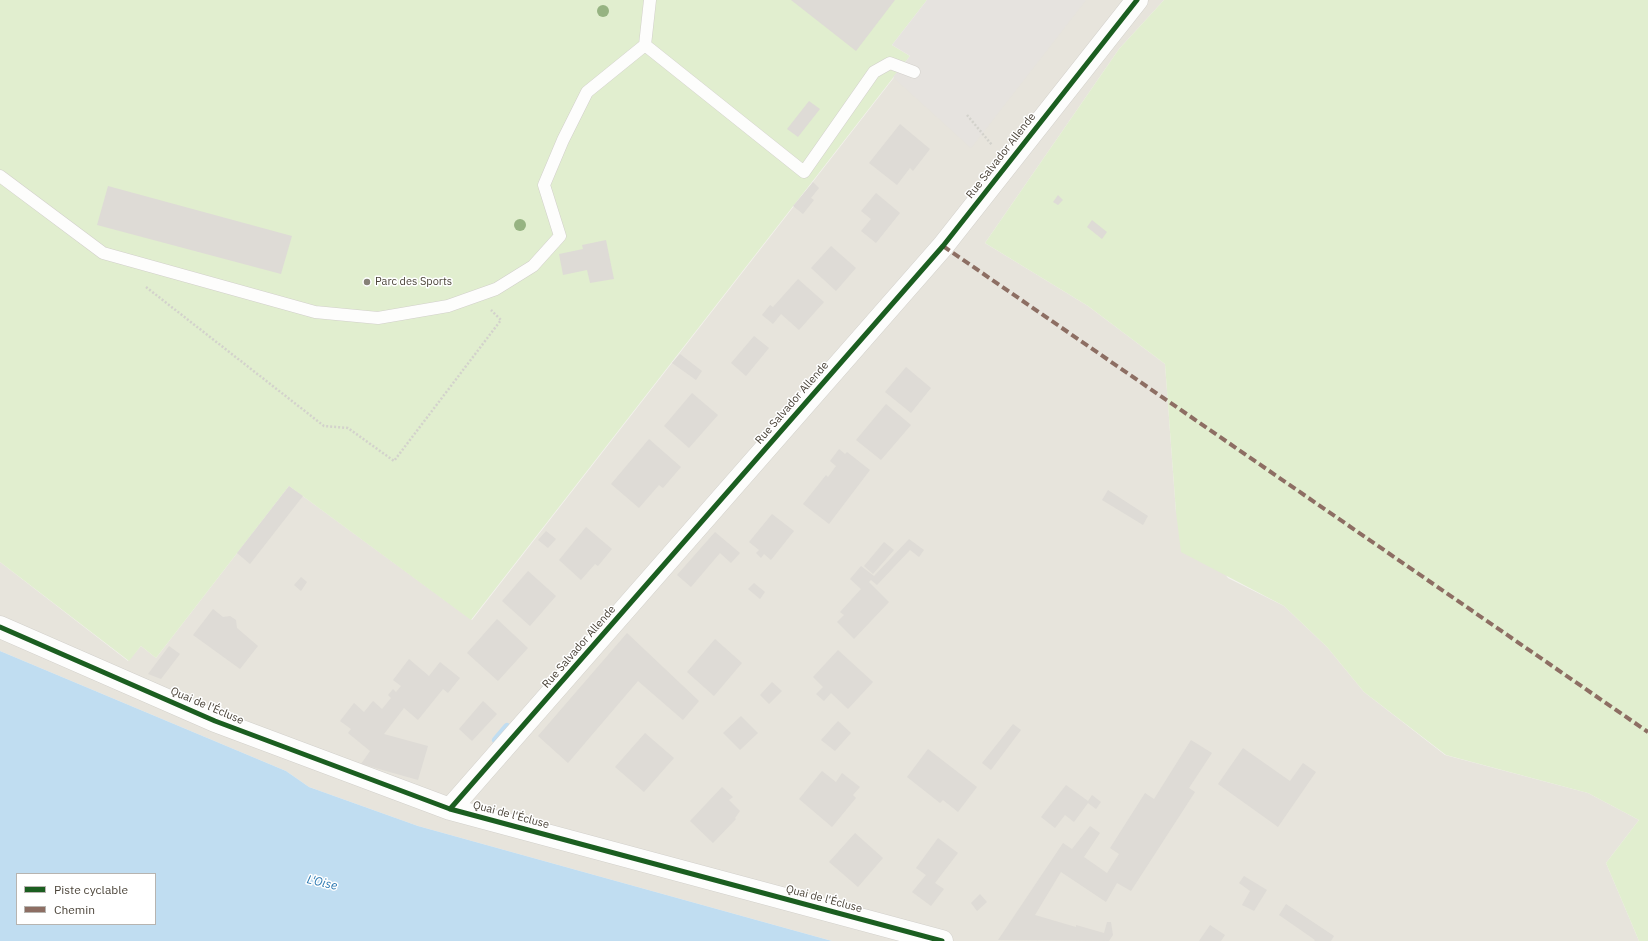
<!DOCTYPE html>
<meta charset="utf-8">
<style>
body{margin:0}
#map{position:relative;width:1648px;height:941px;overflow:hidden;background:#f4f2ee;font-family:"IBM Plex Sans",sans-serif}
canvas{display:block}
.legend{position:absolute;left:16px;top:873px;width:140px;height:52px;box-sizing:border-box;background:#fff;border:1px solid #b7b4b0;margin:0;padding:5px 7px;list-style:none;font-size:12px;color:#4b4439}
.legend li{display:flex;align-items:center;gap:8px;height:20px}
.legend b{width:20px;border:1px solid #b7b4b0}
</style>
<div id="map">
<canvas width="1648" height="941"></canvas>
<ul class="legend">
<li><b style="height:5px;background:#1b5e20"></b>Piste cyclable</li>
<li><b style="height:5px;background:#8d6e63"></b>Chemin</li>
</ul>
</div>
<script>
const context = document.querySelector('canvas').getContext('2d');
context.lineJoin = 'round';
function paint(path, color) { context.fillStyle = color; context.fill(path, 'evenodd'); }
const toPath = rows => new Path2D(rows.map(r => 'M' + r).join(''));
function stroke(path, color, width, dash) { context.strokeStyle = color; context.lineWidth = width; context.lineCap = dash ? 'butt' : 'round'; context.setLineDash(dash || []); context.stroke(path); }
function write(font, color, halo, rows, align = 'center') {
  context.font = font + ' "IBM Plex Sans",sans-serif'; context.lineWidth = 3; context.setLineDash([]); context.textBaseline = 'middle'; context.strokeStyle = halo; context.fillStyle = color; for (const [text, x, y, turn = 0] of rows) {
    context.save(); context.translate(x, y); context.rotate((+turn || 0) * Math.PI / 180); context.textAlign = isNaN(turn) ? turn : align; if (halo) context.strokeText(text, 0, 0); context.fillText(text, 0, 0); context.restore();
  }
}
paint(toPath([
 [927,0,1164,0,1119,49,985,243,1088,306,1165,364,1176,512,1228,578,1284,606,1327,647,1364,692,1445,755,1588,793,1639,820,1606,863,1639,941,832,941,418,826,309,787,286,771,0,651,0,562,128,661,141,646,156,658,289,486,472,620,910,57]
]), '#e7e4dc');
paint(toPath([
 [0,0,927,0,892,45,910,56,471,620,289,486,156,658,141,646,129,661,0,562],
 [1164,0,1648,0,1648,941,1639,941,1606,863,1639,820,1588,793,1446,755,1364,692,1327,647,1284,606,1181,552,1176,512,1165,364,1088,306,985,243,1119,49]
]), '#e1eecf');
paint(toPath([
 [927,0,1086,0,971,148,893,77,910,56,892,45]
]), '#e6e3df');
paint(toPath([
 [0,651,286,771,309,787,418,826,832,941,0,941],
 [17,874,155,874,155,924,17,924]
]), '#c0ddf1');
stroke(toPath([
 [496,740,507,727]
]), '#c0ddf1', 8);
paint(toPath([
 [791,0,895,0,856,51],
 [809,101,820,109,798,137,787,129],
 [900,124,930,149,913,171,910,168,897,185,869,163],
 [813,182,819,188,811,198,814,200,803,214,793,206],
 [108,186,292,236,281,274,97,225],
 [876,193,900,213,876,243,861,231,871,219,861,211],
 [1058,195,1063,200,1058,205,1053,202],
 [1092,220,1107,232,1102,239,1087,227],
 [606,240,614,279,590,283,587,270,563,275,559,254,583,249,582,245],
 [831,246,856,268,836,291,811,268],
 [798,279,824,302,799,330,781,314,773,324,762,315,770,305,773,307],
 [754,336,769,348,746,376,731,363],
 [680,354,702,371,696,380,672,363],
 [906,367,931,388,911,413,885,392],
 [692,393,718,415,689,448,664,426],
 [886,404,911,425,881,460,856,440],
 [649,439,681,467,663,488,659,485,639,508,611,484],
 [839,449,845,454,847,452,870,470,829,524,803,504,826,475,828,477,836,466,830,461],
 [289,486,303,496,250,564,237,553],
 [1108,490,1148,516,1143,525,1102,500],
 [772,514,794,531,771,560,764,554,761,558,756,553,759,550,749,542],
 [586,527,612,549,598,566,595,564,581,580,559,560],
 [546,531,556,539,548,548,538,540],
 [715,532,740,553,731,563,720,553,691,587,677,575],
 [909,539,924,550,919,557,910,550,877,585,871,580,869,582,889,602,854,639,837,622,844,615,840,612,861,589,850,579,861,566,874,576],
 [884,542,894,550,873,574,864,566],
 [528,571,556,596,530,626,502,601],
 [301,577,307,582,301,591,294,585],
 [754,583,765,592,760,599,748,589],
 [213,609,223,617,230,616,236,620,237,628,258,646,240,669,193,635],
 [497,619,528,648,498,681,467,653],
 [627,633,699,701,683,720,638,681,568,763,538,736],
 [715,639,742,663,714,696,687,672],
 [169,646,180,654,161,679,148,674],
 [838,650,873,682,848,709,831,693,824,701,816,694,823,687,813,677],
 [409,659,429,676,440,662,460,678,448,693,443,689,418,720,404,708,384,734,428,746,418,780,361,764,370,751,348,733,351,729,340,721,354,703,364,712,373,701,382,709,391,698,388,695,393,689,396,692,401,686,393,680],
 [772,682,782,691,769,704,760,695],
 [483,701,497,714,472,741,459,729],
 [741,716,758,733,740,750,723,733],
 [838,721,851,733,835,751,821,740],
 [1013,724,1021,730,991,770,982,763],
 [645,733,674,758,644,792,615,767],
 [1191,740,1212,753,1189,788,1195,792,1131,891,1117,883,1106,902,1061,872,1035,915,1076,927,1076,925,1104,933,1107,922,1111,922,1113,935,1109,941,998,940,1063,843,1072,849,1090,826,1100,833,1084,857,1107,873,1119,854,1110,848,1145,793,1154,799],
 [1243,748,1290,781,1303,763,1316,772,1278,827,1218,784],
 [928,749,977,787,958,812,943,800,940,803,907,777],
 [822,771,836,782,842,773,860,787,853,795,856,798,832,827,799,799],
 [1066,785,1088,801,1092,795,1101,802,1096,809,1088,803,1074,822,1065,815,1055,828,1041,817],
 [722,787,733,797,729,800,740,811,735,818,736,819,713,843,690,821],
 [855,833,883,858,858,887,829,862],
 [938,838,958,853,935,883,944,889,931,906,912,892,926,875,916,868],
 [1244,876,1267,890,1254,911,1242,905,1250,891,1239,883],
 [980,894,987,902,977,911,971,903],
 [1286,904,1334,936,1331,941,1314,941,1315,940,1279,915],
 [1210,925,1225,935,1221,941,1199,941]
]), '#dedbd6');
const service = toPath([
 [645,45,650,0],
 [0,176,103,253,315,312,378,318,448,306,496,289,533,266,560,236,544,185,563,140,587,92,645,45,804,172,874,72,890,63,914,72]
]);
const minor = toPath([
 [0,627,215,721,450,809,942,941],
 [450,809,943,246,1137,0]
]);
stroke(service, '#d2d0cb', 13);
stroke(minor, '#d2d0cb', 23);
stroke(toPath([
 [967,115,992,145],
 [146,287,324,426,348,428,394,461,501,320,491,310]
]), '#d3d2cc', 2.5, [2, 2]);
stroke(service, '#fdfdfc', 12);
stroke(minor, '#fdfdfc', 22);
stroke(toPath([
 [943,246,1648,732]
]), '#8d6e63', 4, [8, 4]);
stroke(toPath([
 [0,627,215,721,450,809,942,941],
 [450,809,943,246,1137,0]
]), '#1b5e20', 5);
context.fillStyle = '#96b382';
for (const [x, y] of [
 [603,11],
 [520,225]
]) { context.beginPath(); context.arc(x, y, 6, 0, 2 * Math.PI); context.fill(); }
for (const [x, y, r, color] of [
 [367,282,4,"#868178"]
]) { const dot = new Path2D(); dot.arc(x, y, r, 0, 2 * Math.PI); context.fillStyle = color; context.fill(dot); stroke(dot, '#fff', 1.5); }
write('11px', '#4b4439', '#fff', [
 ["Rue Salvador Allende",1001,156,-52],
 ["Rue Salvador Allende",792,403,-49],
 ["Rue Salvador Allende",579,647,-49],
 ["Quai de l'Écluse",207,706,23],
 ["Quai de l'Écluse",511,815,15],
 ["Quai de l'Écluse",824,899,15]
]);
write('11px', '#4b4439', '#fff', [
 ["Parc des Sports",375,282]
], 'left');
write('italic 12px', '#2e7ab2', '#fff', [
 ["L'Oise",322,883,13]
]);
</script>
